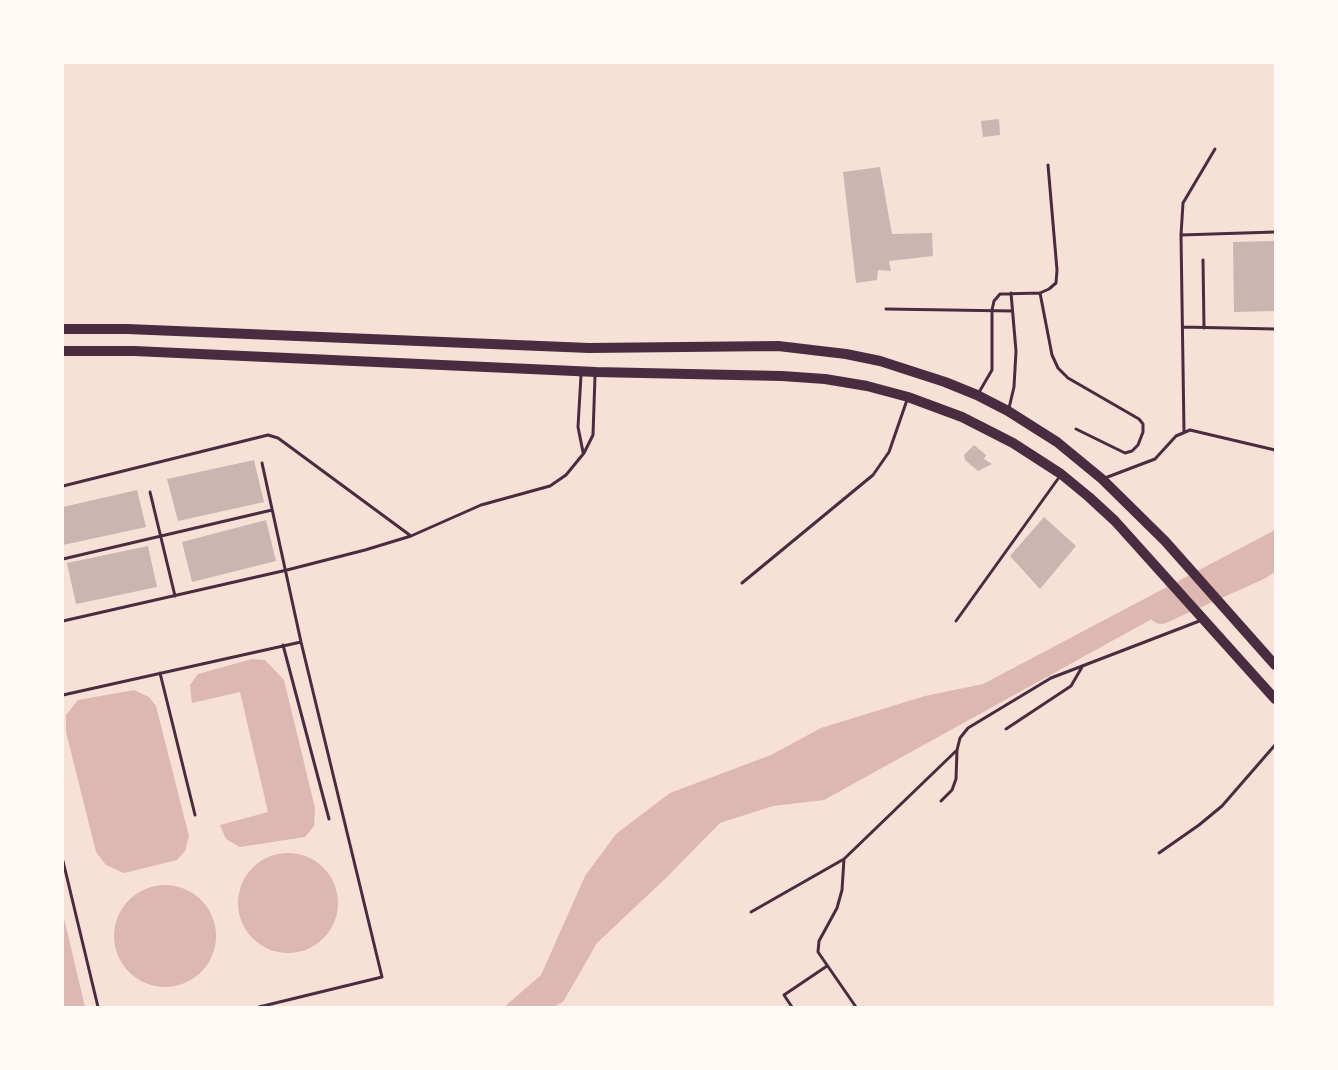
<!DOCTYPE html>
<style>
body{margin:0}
#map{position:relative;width:1338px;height:1070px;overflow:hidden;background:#f7e1d7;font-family:"PT Sans Narrow",sans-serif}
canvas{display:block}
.frame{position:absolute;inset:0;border:64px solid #fffaf5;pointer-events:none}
</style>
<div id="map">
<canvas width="1338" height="1070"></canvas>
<div class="frame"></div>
</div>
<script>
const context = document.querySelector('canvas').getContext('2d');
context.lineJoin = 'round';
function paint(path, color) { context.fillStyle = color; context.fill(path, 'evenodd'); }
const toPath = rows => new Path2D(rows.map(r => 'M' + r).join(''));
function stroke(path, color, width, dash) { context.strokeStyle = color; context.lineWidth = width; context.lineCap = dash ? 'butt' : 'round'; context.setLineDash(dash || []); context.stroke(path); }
paint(toPath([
 [1275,530,1275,551,824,800,773,806,720,823,667,877,597,943,563,1002,553,1007,504,1007,541,975,585,876,616,834,670,793,771,755,821,728,925,696,983,684],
 [252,659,265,660,284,680,315,808,314,826,305,837,240,847,226,839,220,825,268,812,240,692,192,703,190,685,198,674],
 [134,690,149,697,156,706,189,836,185,851,177,860,124,873,106,865,96,852,66,732,66,715,78,700],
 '238 903a50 50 0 1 1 100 0a50 50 0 1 1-100 0Z',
 '114 936a51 51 0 1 1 102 0a51 51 0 1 1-102 0Z',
 [63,914,85,1007,63,1007]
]), '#dcb8b0');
stroke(toPath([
 [1161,612,1261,567,1275,557]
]), '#dcb8b0', 24);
paint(toPath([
 [999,119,1000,135,983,137,981,121],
 [880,167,892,234,932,233,933,256,889,261,891,271,878,270,877,280,856,283,843,172],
 [1275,241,1275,311,1234,312,1233,242],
 [974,445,986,455,984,459,992,464,978,471,965,460,964,455],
 [254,460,264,502,178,521,167,479],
 [137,490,146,527,63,545,63,507],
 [1044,517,1076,546,1040,589,1010,556],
 [266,520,276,561,192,582,182,542],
 [148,546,157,587,76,604,67,563]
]), '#ccb4b1');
stroke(toPath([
 [1181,235,1275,232],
 [1203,260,1204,328],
 [1040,293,1052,355,1058,368,1068,378,1139,419,1143,424,1143,432,1138,445,1132,451,1125,453,1076,429],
 [886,309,1012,311],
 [1183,327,1275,329],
 [581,375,578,427,583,452],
 [978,394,992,370,992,310,994,301,1000,294,1040,293,1049,289,1056,283,1057,270,1048,165],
 [1009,408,1014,387,1016,351,1011,293],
 [1184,432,1181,235,1183,203,1215,149],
 [1105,478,1155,459,1176,436,1190,430,1275,450],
 [63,486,268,435,278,438,411,536],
 [150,492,175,596],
 [63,559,272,510],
 [742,583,873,475,889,452,907,400],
 [63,621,287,570,365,550,411,536,481,505,550,486,566,475,584,453,593,435,595,376],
 [956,621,1060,476],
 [283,645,329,819],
 [160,673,195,815],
 [63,695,301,642],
 [1006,729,1071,686,1082,667],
 [941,801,952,790,956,779,957,750,960,738,968,728,1051,678,1202,620],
 [1159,853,1199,825,1222,806,1275,745],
 [844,859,842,890,837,908,819,941,818,952,856,1007],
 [63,861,98,1007],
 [751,912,844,859,956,751],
 [259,1007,382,977,301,642,262,463],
 [792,1007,784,995,827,966]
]), '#4a2c40', 3);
stroke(toPath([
 [63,329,127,329,589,348,778,346,846,354,880,361,945,382,977,395,1008,411,1057,442,1102,479,1165,541,1275,665],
 [63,351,134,351,596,372,782,376,825,379,867,386,908,397,962,417,1013,443,1061,474,1089,497,1115,521,1275,699]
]), '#4a2c40', 10);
</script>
